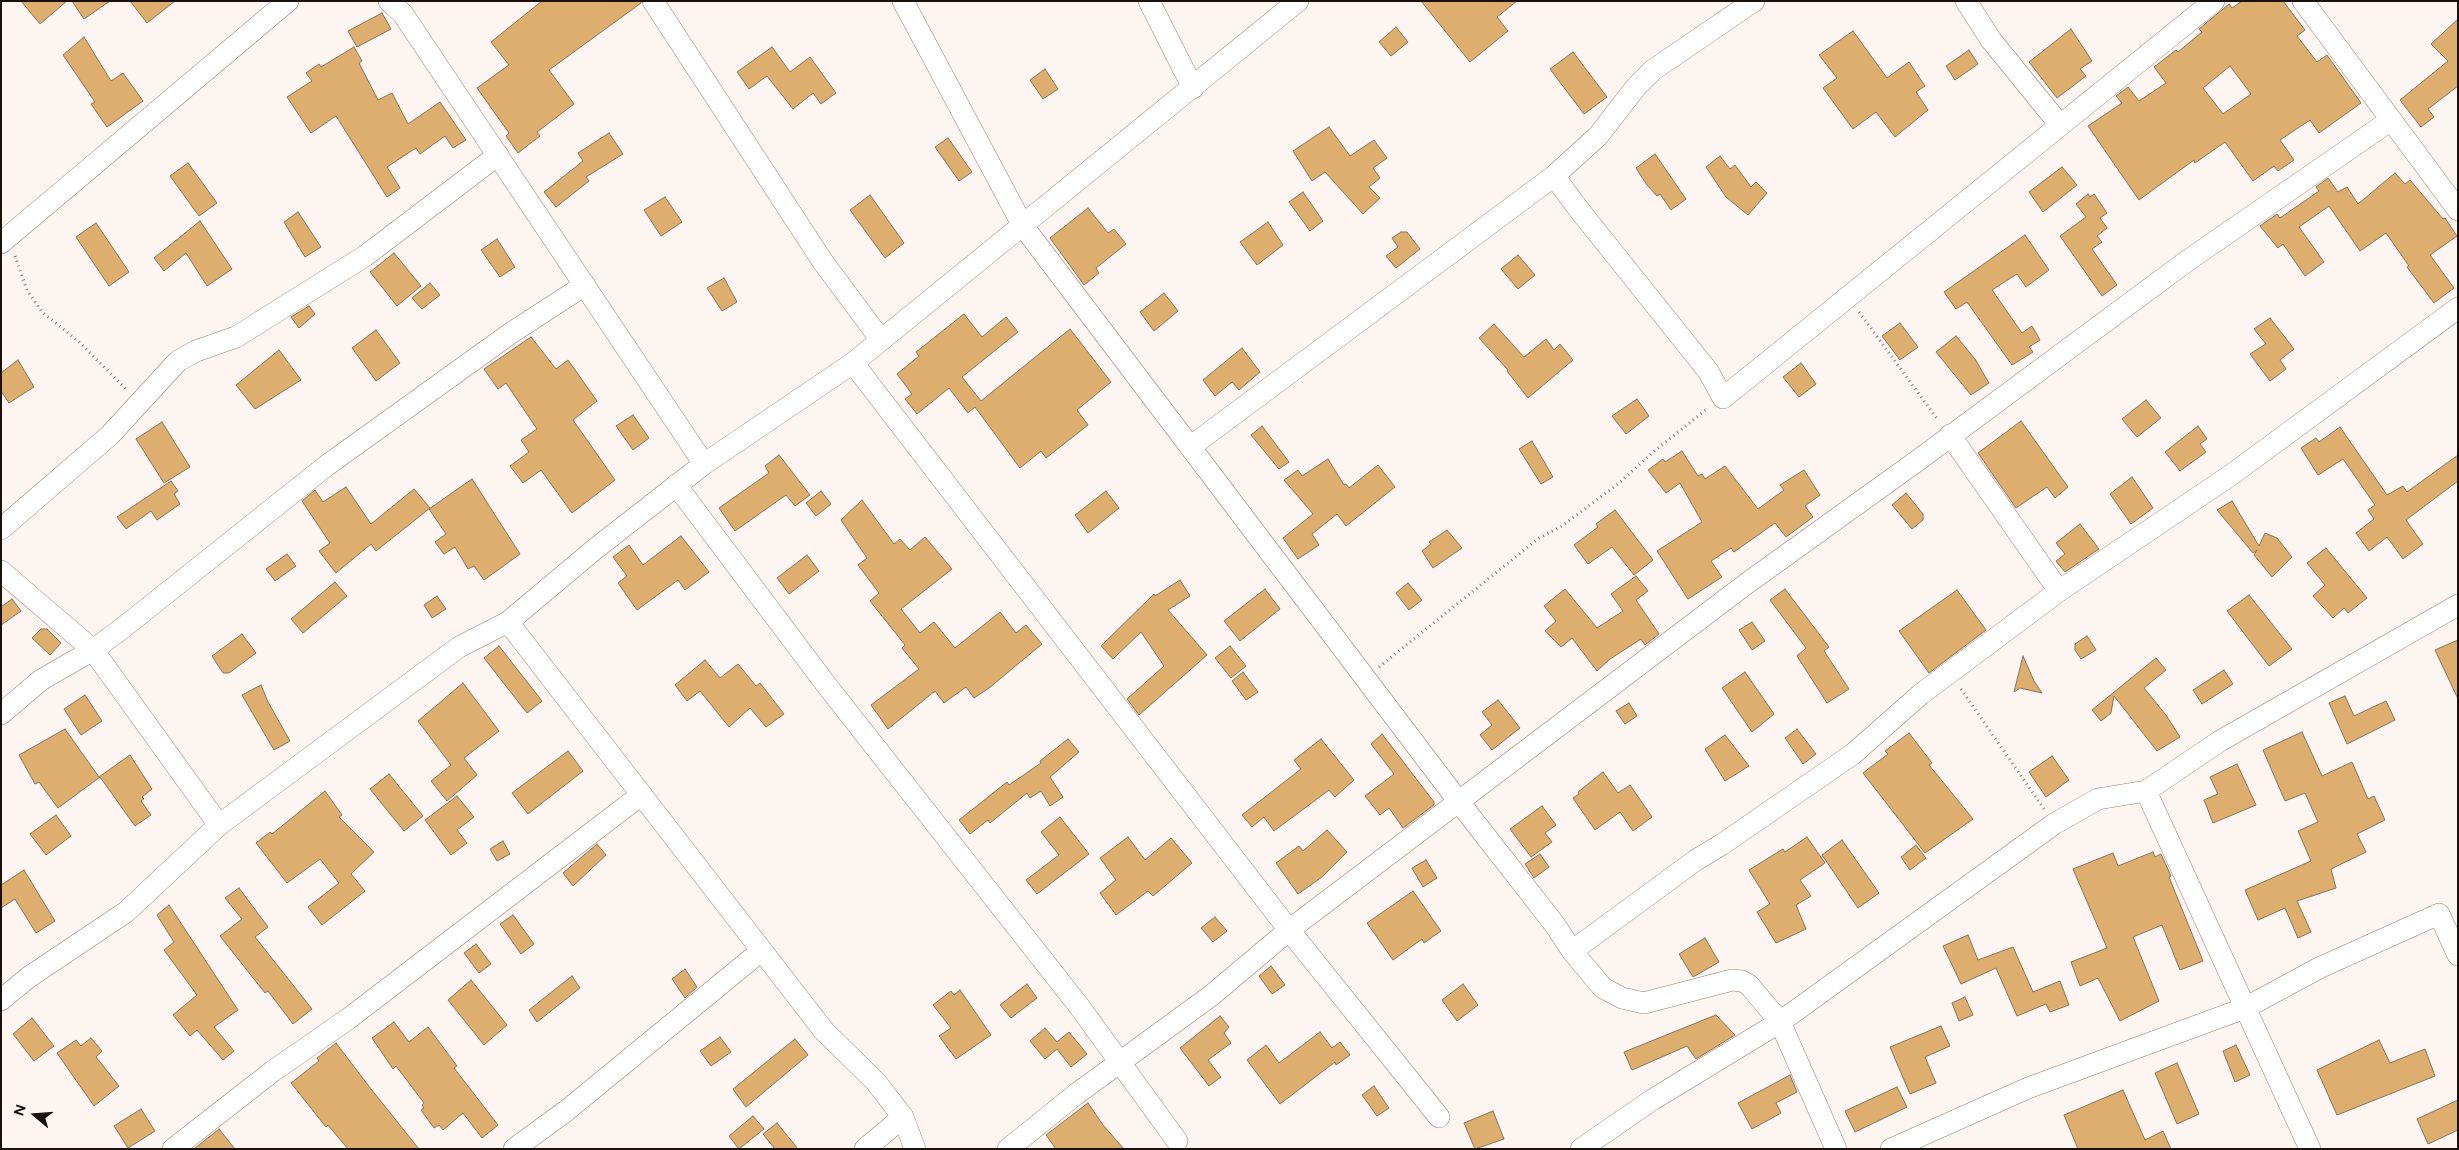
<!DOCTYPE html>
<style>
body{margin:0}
#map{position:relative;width:2459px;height:1150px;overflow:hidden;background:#fcf5f2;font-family:Figtree,sans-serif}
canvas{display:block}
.frame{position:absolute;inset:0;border:2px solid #1b100b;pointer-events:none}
.north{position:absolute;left:10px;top:1090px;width:50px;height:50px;-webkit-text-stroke:4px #fcf5f2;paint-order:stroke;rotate:288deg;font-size:14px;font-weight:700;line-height:20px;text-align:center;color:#1b100b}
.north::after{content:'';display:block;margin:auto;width:18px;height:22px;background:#1b100b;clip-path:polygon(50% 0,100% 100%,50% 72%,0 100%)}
</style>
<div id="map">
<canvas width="2459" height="1150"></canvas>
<div class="frame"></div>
<div class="north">N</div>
</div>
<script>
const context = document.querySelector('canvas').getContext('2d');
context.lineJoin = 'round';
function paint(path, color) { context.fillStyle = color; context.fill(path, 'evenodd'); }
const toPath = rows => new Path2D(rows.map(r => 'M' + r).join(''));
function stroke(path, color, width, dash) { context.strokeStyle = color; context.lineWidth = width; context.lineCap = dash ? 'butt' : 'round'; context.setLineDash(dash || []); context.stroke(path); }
const building = toPath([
 [21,1,67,1,40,24,21,1],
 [72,1,110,1,84,19,72,1],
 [130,1,175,1,147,23,130,1],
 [542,1,641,1,641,3,549,70,574,104,537,132,540,136,518,153,506,136,509,133,477,88,509,65,491,42,542,1],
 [1421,1,1517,1,1497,17,1508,31,1470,62,1421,1],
 [2242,1,2283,1,2305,30,2297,36,2317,62,2327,55,2361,103,2319,133,2310,120,2280,140,2294,160,2278,171,2274,166,2253,181,2225,142,2195,163,2194,160,2139,200,2088,126,2122,103,2116,96,2128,87,2139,101,2166,83,2154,67,2176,50,2178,52,2202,32,2199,29,2229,4,2232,8,2242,1],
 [2230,66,2251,94,2223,114,2203,88,2230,66],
 [382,13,391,29,357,47,348,31,382,13],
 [2458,19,2458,86,2428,109,2434,117,2421,127,2400,100,2448,61,2431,44,2458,19],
 [1396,27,1408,42,1391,56,1379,42,1396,27],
 [2071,29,2092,61,2080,69,2086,76,2057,98,2029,62,2071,29],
 [1853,31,1887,78,1909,62,1925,86,1916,92,1928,110,1895,137,1876,112,1853,129,1823,88,1837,78,1819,55,1853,31],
 [84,37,111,81,123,73,143,101,107,127,91,104,95,102,63,55,84,37],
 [354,47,362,61,359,63,378,100,392,93,408,124,440,102,466,140,453,148,445,136,420,154,416,148,387,167,400,188,387,197,336,116,311,133,287,97,312,81,306,73,319,64,321,67,354,47],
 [772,47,790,72,810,57,836,93,821,104,813,93,793,109,767,76,749,89,737,72,772,47],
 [1969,50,1978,64,1955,80,1946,66,1969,50],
 [1573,52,1607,97,1584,114,1550,69,1573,52],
 [1045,69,1058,89,1043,99,1030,80,1045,69],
 [1329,127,1350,156,1374,140,1387,158,1373,168,1380,178,1369,187,1380,198,1363,214,1325,172,1312,181,1293,151,1329,127],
 [609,133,623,154,586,177,589,181,556,207,544,192,583,161,578,153,609,133],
 [948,138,972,172,959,181,935,147,948,138],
 [1655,154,1686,199,1671,210,1660,194,1657,196,1647,185,1636,168,1655,154],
 [1720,156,1730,169,1735,165,1751,187,1756,182,1767,193,1748,215,1726,197,1706,167,1720,156],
 [188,163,217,203,199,216,170,176,188,163],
 [2062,167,2077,185,2043,212,2029,192,2062,167],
 [2395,173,2405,184,2410,180,2443,219,2445,218,2457,236,2430,255,2454,288,2434,303,2407,267,2409,266,2386,233,2360,251,2329,206,2299,227,2324,262,2305,276,2283,244,2278,248,2260,226,2277,214,2280,218,2319,191,2316,187,2328,178,2338,192,2347,187,2358,204,2395,173],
 [1303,192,1323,221,1310,231,1289,202,1303,192],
 [2088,194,2090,197,2094,194,2107,213,2100,218,2107,228,2097,236,2102,242,2092,249,2117,285,2102,296,2060,236,2086,217,2076,204,2088,194],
 [870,195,904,243,885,258,850,210,870,195],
 [665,197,682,222,661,236,644,210,665,197],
 [1088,208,1108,233,1114,229,1126,244,1096,268,1099,273,1084,285,1050,238,1088,208],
 [298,212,321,247,305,257,284,222,298,212],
 [200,221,232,269,207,286,186,253,164,271,154,258,200,221],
 [1268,222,1283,245,1257,265,1240,242,1268,222],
 [96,223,129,272,109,286,76,237,96,223],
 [1401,232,1407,232,1420,249,1396,268,1386,256,1398,247,1392,238,1401,232],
 [2025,235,2049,270,2026,287,2017,274,1992,290,2022,333,2032,326,2040,340,2029,347,2033,352,2012,365,1967,302,1956,309,1944,292,2025,235],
 [497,239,515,267,500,277,481,250,497,239],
 [394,253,421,286,397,306,370,272,394,253],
 [1518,255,1535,275,1518,289,1501,269,1518,255],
 [724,278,737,302,722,311,707,288,724,278],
 [430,283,440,295,422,309,412,298,430,283],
 [1164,293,1178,311,1154,331,1140,312,1164,293],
 [309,306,315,314,299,328,291,317,309,306],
 [964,314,982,337,1006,317,1018,332,962,377,981,401,1070,329,1111,382,1077,410,1088,425,1046,458,1041,451,1020,468,975,407,968,413,949,388,917,414,905,399,912,394,897,374,919,356,916,352,964,314],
 [2270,318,2294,349,2280,360,2286,369,2270,381,2250,354,2266,344,2254,329,2270,318],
 [1900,323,1918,347,1900,360,1882,336,1900,323],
 [1494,324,1524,357,1546,339,1554,350,1560,344,1573,360,1528,398,1507,371,1508,370,1479,338,1494,324],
 [376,330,400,363,376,381,352,348,376,330],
 [1956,336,1975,359,1989,383,1971,395,1936,352,1956,336],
 [531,337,556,369,568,360,597,401,573,420,615,480,572,513,541,470,523,483,510,466,529,452,521,440,537,429,506,383,498,389,484,369,531,337],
 [1242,348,1260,372,1239,390,1232,382,1215,396,1203,380,1242,348],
 [279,350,301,380,255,409,236,385,279,350],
 [18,360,34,387,9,403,1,391,1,373,18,360],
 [1801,363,1816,384,1799,397,1783,377,1801,363],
 [1637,399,1649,416,1626,434,1612,416,1637,399],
 [2146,400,2161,418,2137,437,2122,419,2146,400],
 [633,415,649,438,633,450,616,426,633,415],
 [2021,421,2068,487,2055,498,2047,487,2016,508,1978,453,2021,421],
 [162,422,190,467,164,483,136,439,162,422],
 [1262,426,1289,462,1279,469,1251,435,1262,426],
 [2198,426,2207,439,2200,444,2206,452,2180,471,2165,452,2198,426],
 [2340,427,2387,495,2403,486,2407,492,2458,455,2458,481,2406,520,2423,544,2403,559,2387,537,2369,551,2356,533,2374,519,2368,510,2375,505,2343,459,2318,475,2301,448,2316,438,2319,442,2340,427],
 [1532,441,1553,477,1541,484,1519,449,1532,441],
 [1682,451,1698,476,1702,474,1705,479,1725,466,1758,509,1784,490,1780,485,1804,470,1820,495,1805,506,1813,517,1786,537,1775,523,1734,552,1731,548,1711,561,1722,577,1688,599,1657,551,1702,522,1680,483,1666,493,1648,470,1663,459,1665,462,1682,451],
 [779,455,810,495,795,506,786,495,735,531,719,508,769,473,765,466,779,455],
 [1328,459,1344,485,1346,484,1349,488,1378,465,1395,487,1346,526,1337,514,1312,534,1319,545,1298,559,1283,538,1313,514,1284,480,1298,470,1302,476,1328,459],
 [2132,477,2153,508,2131,524,2110,494,2132,477],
 [472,479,520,554,484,580,474,566,468,569,455,547,444,554,435,542,446,534,429,509,472,479],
 [171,481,178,491,174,494,180,504,157,520,151,511,126,529,117,517,171,481],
 [346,487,371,524,414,489,430,508,376,551,371,544,336,573,319,551,330,543,302,501,315,490,323,502,346,487],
 [821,491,831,504,816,516,806,503,821,491],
 [1106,491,1119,508,1088,533,1075,515,1106,491],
 [1906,493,1923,514,1923,520,1912,529,1892,505,1906,493],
 [862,500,894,544,900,539,910,550,925,537,952,569,901,609,920,633,934,622,955,648,1000,612,1016,633,1026,625,1042,644,989,688,974,698,966,687,944,703,935,691,888,729,871,705,919,669,902,648,905,645,870,601,879,593,858,565,867,558,841,520,862,500],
 [2232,501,2259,546,2265,533,2277,538,2292,557,2272,577,2254,555,2257,550,2253,553,2217,510,2232,501],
 [1615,510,1653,560,1634,575,1612,547,1588,564,1574,545,1598,527,1596,524,1615,510],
 [2080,524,2099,549,2065,572,2056,561,2065,554,2056,543,2080,524],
 [1447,530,1462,548,1433,568,1422,551,1431,544,1429,542,1447,530],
 [681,536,709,572,685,590,678,580,637,610,618,583,627,576,613,557,629,545,643,565,681,536],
 [2326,548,2367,598,2348,613,2344,608,2333,618,2313,596,2325,585,2307,563,2326,548],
 [287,554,296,566,275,581,266,569,287,554],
 [807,555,819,571,789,594,777,578,807,555],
 [1636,576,1648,591,1636,600,1659,634,1645,645,1641,639,1610,659,1597,671,1572,638,1561,647,1545,631,1556,621,1544,606,1565,589,1597,628,1623,611,1611,594,1636,576],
 [1180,580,1190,596,1168,610,1207,655,1139,715,1127,699,1164,666,1141,632,1113,659,1101,646,1154,594,1155,596,1180,580],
 [335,582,347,596,303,633,291,619,335,582],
 [1408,583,1422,600,1409,610,1396,593,1408,583],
 [1265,589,1280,609,1240,641,1224,621,1265,589],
 [1785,589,1829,647,1824,651,1849,689,1827,703,1797,656,1806,648,1770,600,1785,589],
 [1957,590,1986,630,1929,673,1899,631,1957,590],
 [2249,595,2292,649,2269,666,2227,611,2249,595],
 [437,596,446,609,432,618,424,605,437,596],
 [12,599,21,611,1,625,1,607,12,599],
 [1752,622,1765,641,1752,650,1739,630,1752,622],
 [41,629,47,629,61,643,50,655,32,638,41,629],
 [242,634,256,653,229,673,223,673,212,656,242,634],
 [2087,636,2096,650,2081,659,2075,650,2075,644,2087,636],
 [2458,640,2458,699,2435,650,2458,640],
 [499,646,542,701,527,713,484,658,499,646],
 [1230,646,1246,666,1231,678,1215,658,1230,646],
 [2023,656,2034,681,2042,693,2020,688,2014,692,2023,656],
 [2156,658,2166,670,2144,688,2166,715,2180,737,2157,751,2114,696,2111,713,2101,721,2092,710,2156,658],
 [705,660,720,678,738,664,756,686,760,683,784,714,766,727,750,708,729,727,700,691,687,701,675,685,705,660],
 [2224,670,2233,684,2202,704,2193,690,2224,670],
 [1243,672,1258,692,1246,700,1232,681,1243,672],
 [1745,672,1774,714,1752,732,1722,688,1745,672],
 [463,683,499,731,464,758,477,775,447,801,431,781,451,765,418,721,463,683],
 [261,685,268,702,290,741,274,750,242,695,261,685],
 [85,695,102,721,81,735,64,709,85,695],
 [2345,696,2354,716,2386,701,2395,720,2347,744,2329,703,2345,696],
 [1498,700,1520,728,1492,750,1480,735,1492,725,1482,712,1498,700],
 [1629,703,1637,716,1625,724,1616,711,1629,703],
 [65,729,99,777,130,755,152,789,142,797,144,799,141,801,151,815,135,826,100,777,58,808,39,782,35,784,19,755,65,729],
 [1797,729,1816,754,1803,764,1785,738,1797,729],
 [2302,732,2322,776,2352,762,2368,799,2374,796,2385,820,2357,834,2366,852,2331,869,2336,888,2297,901,2311,932,2298,938,2285,908,2258,920,2245,890,2311,861,2298,831,2318,822,2305,793,2285,801,2263,750,2302,732],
 [1909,733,1932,763,1929,765,1973,819,1925,853,1863,773,1888,754,1885,751,1909,733],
 [1382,734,1434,802,1434,805,1403,828,1389,808,1380,815,1365,796,1394,774,1371,744,1382,734],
 [1725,735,1749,766,1725,781,1705,749,1725,735],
 [1068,739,1079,752,1050,777,1063,797,1050,806,1041,791,1030,798,1027,793,990,823,988,820,970,834,959,820,1007,782,1009,785,1041,763,1040,761,1068,739],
 [1321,739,1354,780,1335,797,1329,790,1274,831,1264,817,1252,827,1242,815,1301,769,1294,760,1321,739],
 [568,751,583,771,528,814,512,793,568,751],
 [2052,756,2069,780,2046,797,2029,772,2052,756],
 [2237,764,2256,805,2213,823,2204,800,2218,794,2210,777,2237,764],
 [1603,772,1618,793,1630,785,1652,817,1633,831,1620,812,1595,830,1573,798,1579,794,1578,792,1603,772],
 [389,774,423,816,404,831,370,789,389,774],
 [325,791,342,815,339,817,374,852,351,874,365,891,322,925,308,907,339,883,320,859,287,883,256,843,270,832,272,834,325,791],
 [457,796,474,817,457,830,467,843,451,855,425,820,457,796],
 [1542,806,1556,825,1545,833,1552,842,1531,857,1510,829,1542,806],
 [56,815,71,836,46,855,30,834,56,815],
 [1060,817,1089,854,1037,894,1026,880,1059,855,1041,832,1060,817],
 [1327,830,1347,852,1322,877,1298,894,1276,863,1299,846,1303,851,1327,830],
 [1128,837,1145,860,1171,838,1192,863,1153,896,1148,891,1116,915,1100,893,1116,880,1100,858,1128,837],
 [1807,837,1825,863,1800,880,1811,896,1796,905,1806,929,1776,943,1757,912,1770,904,1749,870,1783,849,1785,852,1807,837],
 [1842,840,1879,893,1858,908,1822,855,1842,840],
 [503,841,510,854,497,861,490,849,503,841],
 [597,844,606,855,573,886,563,873,597,844],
 [1916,845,1926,858,1910,870,1901,857,1916,845],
 [2153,852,2155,857,2161,854,2171,876,2169,877,2203,961,2180,970,2162,925,2133,937,2159,1001,2120,1021,2098,978,2080,986,2071,962,2107,948,2073,869,2113,853,2118,866,2153,852],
 [1540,854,1549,867,1534,878,1525,864,1540,854],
 [1426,860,1437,878,1423,887,1412,868,1426,860],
 [24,870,55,921,36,933,15,899,1,908,1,885,24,870],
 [239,888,268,927,255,937,312,1009,293,1024,268,991,265,993,220,936,242,919,225,898,239,888],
 [1413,891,1441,931,1424,943,1422,939,1393,960,1367,923,1413,891],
 [169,905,238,1010,214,1027,234,1051,223,1060,197,1030,190,1036,173,1015,197,995,164,950,174,942,157,915,169,905],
 [513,915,534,944,521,954,500,924,513,915],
 [1215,917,1227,931,1213,942,1201,928,1215,917],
 [1968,935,1978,960,2013,947,2033,992,2060,981,2069,1005,2050,1012,2046,1004,2017,1016,1996,968,1961,984,1943,946,1968,935],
 [1705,938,1719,962,1693,977,1679,954,1705,938],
 [476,944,491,964,479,973,464,953,476,944],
 [1271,966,1285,985,1272,994,1259,976,1271,966],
 [685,969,697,987,685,998,672,979,685,969],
 [572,976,580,988,537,1022,529,1010,572,976],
 [471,980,507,1025,484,1045,448,1000,471,980],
 [1027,984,1037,998,1011,1018,1000,1005,1027,984],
 [1463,984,1478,1005,1457,1021,1442,1000,1463,984],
 [960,990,991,1035,956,1059,939,1036,951,1028,933,1005,951,991,954,995,960,990],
 [1965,997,1973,1015,1959,1021,1952,1003,1965,997],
 [1716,1015,1735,1035,1696,1059,1687,1046,1632,1070,1624,1052,1716,1015],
 [1220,1016,1229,1027,1224,1033,1231,1043,1208,1060,1221,1077,1209,1086,1180,1048,1220,1016],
 [32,1018,54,1046,34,1061,13,1034,32,1018],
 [394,1022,409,1042,428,1027,457,1066,454,1068,498,1125,482,1138,463,1113,443,1130,439,1125,434,1128,421,1110,424,1108,422,1105,424,1103,396,1066,393,1069,372,1038,394,1022],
 [1941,1026,1950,1046,1925,1057,1936,1083,1910,1094,1890,1047,1941,1026],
 [1045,1028,1057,1042,1069,1032,1087,1054,1071,1067,1057,1049,1045,1059,1030,1041,1045,1028],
 [1320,1032,1332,1048,1340,1042,1350,1055,1336,1065,1335,1062,1280,1104,1247,1060,1266,1045,1279,1063,1320,1032],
 [720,1037,731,1052,711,1066,700,1051,720,1037],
 [91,1038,102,1051,96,1057,119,1086,94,1106,57,1053,76,1040,81,1046,91,1038],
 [795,1039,808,1055,746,1107,733,1089,795,1039],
 [2379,1040,2390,1063,2425,1049,2435,1076,2337,1115,2317,1070,2379,1040],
 [336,1043,371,1089,419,1149,348,1149,328,1125,326,1127,291,1083,319,1061,317,1058,336,1043],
 [2236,1045,2250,1075,2235,1082,2223,1051,2236,1045],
 [2177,1063,2199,1114,2177,1124,2155,1073,2177,1063],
 [1790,1075,1797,1092,1776,1103,1781,1113,1752,1129,1738,1103,1790,1075],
 [1374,1086,1389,1108,1377,1116,1362,1095,1374,1086],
 [1897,1087,1907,1107,1855,1132,1845,1111,1897,1087],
 [2123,1090,2145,1140,2163,1131,2171,1149,2078,1149,2064,1115,2123,1090],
 [2458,1100,2458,1130,2428,1144,2417,1119,2458,1100],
 [1088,1103,1103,1125,1124,1149,1056,1149,1046,1135,1088,1103],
 [141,1109,155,1131,128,1148,114,1126,141,1109],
 [1493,1111,1504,1139,1475,1149,1464,1123,1493,1111],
 [753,1116,764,1129,739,1149,729,1136,753,1116],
 [777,1123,798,1149,775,1149,763,1134,777,1123],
 [219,1129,235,1149,194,1149,219,1129]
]);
paint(building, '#deae6e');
stroke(building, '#85725a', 1);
const street = toPath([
 [389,1,403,14,704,464],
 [653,1,823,262,881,340],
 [903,1,1023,226,1459,802,1555,925,1572,951,1603,988,1622,998,1644,1003,1732,980,1742,981,1749,985,1780,1022,1836,1149],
 [1149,1,1193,88],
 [1966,1,1991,40,2060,125],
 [2303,1,2458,210],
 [1554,176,1580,211,1708,371,1723,398,2214,1],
 [1,243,288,1],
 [853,363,1289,930,1439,1117],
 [1950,435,2059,591],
 [1190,447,1554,176,1598,136,1636,87,1653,70,1754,1],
 [676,485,828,687,1079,1006,1177,1141],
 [1,529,110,435,178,361,196,351,236,337,365,256,498,155],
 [1,571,93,650,219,825],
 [508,622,824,1031,876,1082,903,1117,915,1149],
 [1,714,41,680,93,650,124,627,326,466,511,333,585,285],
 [2146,791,2310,1149],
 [1572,951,1696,860,1721,845,1853,754,1921,694,2059,591,2231,475,2458,308],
 [1,1000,29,977,126,912,219,825,459,647,508,622,595,549,704,464,853,363,1298,1],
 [173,1149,273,1071,348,1019,641,795],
 [514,1149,566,1111,761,951],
 [865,1149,903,1117],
 [1008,1149,1075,1095,1212,995,1289,930,1746,584,1917,461,2187,261,2391,120],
 [1581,1149,1652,1100,1780,1022,2054,824,2098,799,2146,791,2220,741,2458,605],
 [1891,1149,2028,1088,2245,1008,2319,968,2439,914,2458,955]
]);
stroke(street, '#9c7e71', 22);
stroke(toPath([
 [15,256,27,290,42,312,78,341,126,389],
 [1859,312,1938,420],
 [1379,667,1539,538,1562,526,1618,484,1652,453,1708,408],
 [1961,689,2044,809]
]), '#827975', 3, [1, 4]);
stroke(street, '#fff', 21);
</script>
